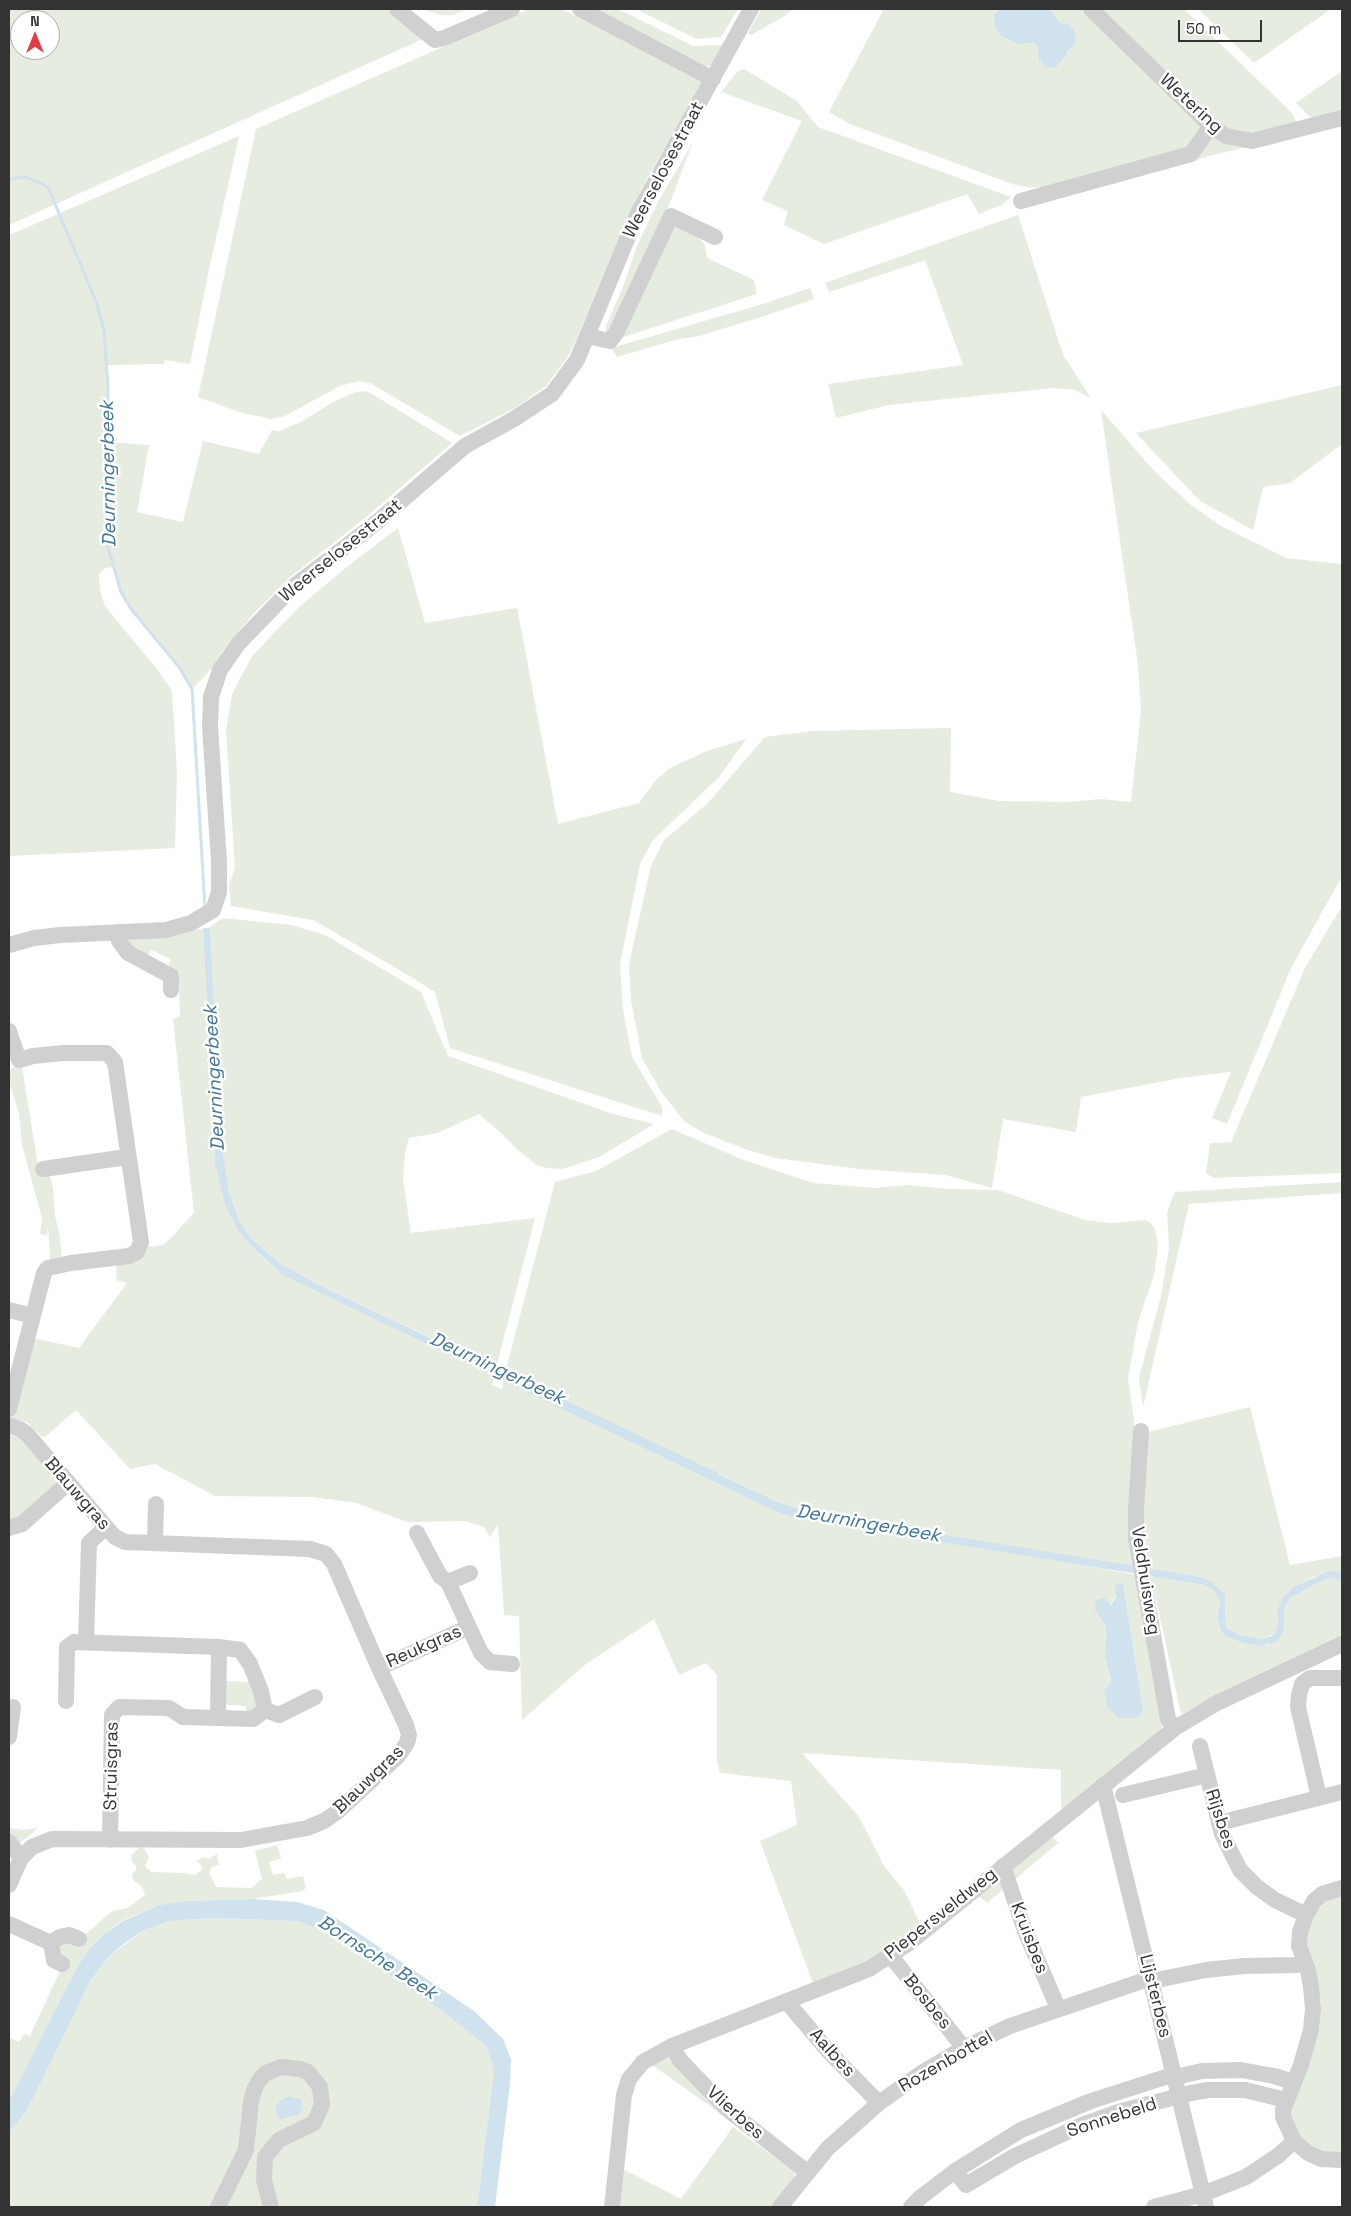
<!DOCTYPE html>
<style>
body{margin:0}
#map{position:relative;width:1351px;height:2216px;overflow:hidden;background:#fff;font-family:"Space Grotesk",sans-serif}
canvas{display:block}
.frame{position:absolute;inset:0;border:10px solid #333;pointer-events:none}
.north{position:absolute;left:10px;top:10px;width:50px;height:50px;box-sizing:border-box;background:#fff;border:1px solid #adadad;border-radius:50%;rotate:0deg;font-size:14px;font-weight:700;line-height:20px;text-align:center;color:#333}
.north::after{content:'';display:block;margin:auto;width:18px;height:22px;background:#e63946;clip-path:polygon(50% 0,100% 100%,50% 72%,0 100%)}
.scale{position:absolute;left:1178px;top:20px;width:84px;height:22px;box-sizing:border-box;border:2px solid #333;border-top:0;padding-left:6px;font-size:15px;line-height:18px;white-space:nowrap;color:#333;-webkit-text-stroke:4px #fff;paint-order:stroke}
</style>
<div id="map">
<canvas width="1351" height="2216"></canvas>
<div class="frame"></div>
<div class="north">N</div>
<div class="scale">50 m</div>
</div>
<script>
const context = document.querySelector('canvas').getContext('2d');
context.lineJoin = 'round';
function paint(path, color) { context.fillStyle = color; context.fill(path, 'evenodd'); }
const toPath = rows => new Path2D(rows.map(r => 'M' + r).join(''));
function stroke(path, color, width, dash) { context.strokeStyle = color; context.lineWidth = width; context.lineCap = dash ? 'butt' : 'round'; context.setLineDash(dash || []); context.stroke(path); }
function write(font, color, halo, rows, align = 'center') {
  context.font = font + ' "Space Grotesk",sans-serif'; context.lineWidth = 5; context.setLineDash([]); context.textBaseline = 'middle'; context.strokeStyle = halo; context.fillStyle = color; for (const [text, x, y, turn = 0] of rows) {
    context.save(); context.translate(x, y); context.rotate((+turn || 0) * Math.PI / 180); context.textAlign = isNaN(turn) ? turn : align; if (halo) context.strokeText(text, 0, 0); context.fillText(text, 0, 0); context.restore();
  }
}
paint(toPath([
 [9,9,391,9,425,38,9,225],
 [20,20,50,20,50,50,20,50],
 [421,9,468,9,453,15,441,15],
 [529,9,562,9,698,76,703,86,650,173,629,215,575,342,567,358,546,386,515,408,460,436,370,383,359,381,340,386,285,416,271,419,239,412,198,397,256,129],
 [593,9,618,9,693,46,724,45,713,66,701,66],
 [636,9,738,9,721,37,697,39],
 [761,9,792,9,786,15,751,35,748,33],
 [884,9,1000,9,993,16,996,29,1001,36,1017,44,1034,43,1037,46,1039,60,1067,54,1075,43,1076,38,1073,28,1069,24,1060,23,1050,9,1084,9,1201,123,1203,132,1194,146,1049,188,1027,187,1012,184,850,124,829,112],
 [1099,9,1184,9,1292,113,1297,124,1250,136,1218,125],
 [1198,9,1331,9,1254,63],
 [744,69,797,101,818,127,1011,197,1003,204,979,214,967,194,824,244,784,225,788,211,762,200,802,121,721,92,738,71],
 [1342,71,1342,112,1313,120,1296,103],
 [239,136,210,265,190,364,165,360,164,364,107,365,107,442,149,445,137,512,183,522,203,441,259,454,272,430,279,431,301,422,335,401,356,392,365,391,374,395,452,443,365,518,289,578,255,612,223,650,214,666,192,689,179,667,131,609,121,592,113,567,105,568,99,574,100,591,105,606,160,673,172,691,177,773,175,848,9,856,9,235],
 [1217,136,1254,145,1194,160,1210,138],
 [693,142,663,221,606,335,606,326,623,287,637,246,658,202],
 [1018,215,1063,355,1091,398,1075,390,1052,388,889,405,836,418,828,384,963,365,925,260,829,292,825,283],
 [672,225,694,233,705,245,707,258,754,280,757,294,617,339],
 [810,288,814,299,758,318,695,337,678,339,617,357,611,348,763,304],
 [1342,385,1342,444,1290,483,1263,487,1253,530,1200,501,1136,433],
 [1101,410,1156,473,1191,505,1221,526,1286,558,1342,564,1342,876,1291,968,1227,1124,1212,1118,1231,1072,1180,1078,1081,1097,1076,1132,1003,1119,992,1188,946,1175,860,1169,776,1158,748,1150,704,1133,685,1122,662,1093,642,1058,631,1000,629,968,631,955,651,866,664,840,708,803,765,737,813,731,951,728,950,792,999,801,1068,802,1101,799,1131,802,1141,711,1138,665],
 [398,528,425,623,517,608,558,824,639,803,656,780,670,768,707,751,746,739,719,777,652,841,640,864,620,964,623,1010,632,1057,662,1107,662,1116,450,1048,435,992,408,975,313,920,231,906,229,884,235,868,226,730,232,695,238,682,253,655,299,607,348,566],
 [1342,906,1342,1173,1213,1178,1206,1173,1210,1143,1231,1142,1305,968],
 [223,918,292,925,325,935,421,992,448,1056,613,1114,654,1124,599,1157,562,1169,547,1168,537,1165,519,1151,501,1133,479,1114,437,1133,409,1138,405,1153,403,1179,411,1233,535,1218,496,1368,321,1286,279,1263,251,1238,240,1222,229,1192,221,1139,210,927],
 [203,929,215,1164,225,1205,251,1246,269,1263,284,1275,494,1376,492,1385,502,1389,503,1380,777,1512,800,1519,994,1549,1137,1575,1164,1721,1160,1731,1061,1811,1061,1770,802,1753,859,1817,884,1866,904,1890,921,1926,875,1958,814,1986,760,1841,797,1825,791,1781,720,1773,717,1762,717,1675,706,1663,679,1675,654,1619,586,1664,522,1720,519,1616,504,1615,498,1524,490,1537,484,1527,465,1521,407,1522,357,1503,313,1497,215,1496,155,1464,130,1469,76,1410,46,1436,42,1437,27,1422,12,1418,32,1338,79,1348,127,1283,116,1280,117,1262,147,1247,164,1245,194,1213,173,1019,180,1016,179,974,168,967,171,959,151,950,147,958,133,951,127,940],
 [1123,1584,1143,1709,1139,1717,1133,1718,1119,1718,1105,1657,1106,1626,1096,1610,1110,1605],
 [21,1061,38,1166,49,1172,53,1188,55,1216,59,1231,62,1258,50,1259,48,1225,47,1235,40,1234,42,1218,22,1145,19,1114,9,1081,9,1071],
 [672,1129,741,1159,813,1183,874,1188,908,1185,949,1189,998,1190,1085,1220,1112,1223,1145,1220,1151,1223,1155,1229,1158,1246,1154,1275,1138,1322,1128,1378,1135,1429,1135,1566,807,1512,778,1502,505,1373,555,1182,596,1171],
 [1342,1182,1342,1193,1189,1204,1143,1407,1139,1378,1161,1296,1169,1248,1167,1212,1175,1192],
 [1250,1407,1290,1565,1342,1556,1342,1573,1315,1576,1293,1587,1277,1612,1278,1622,1276,1631,1272,1635,1261,1639,1238,1634,1226,1627,1226,1607,1209,1580,1197,1576,1149,1568,1142,1533,1144,1433],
 [9,1434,20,1438,57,1480,56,1484,17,1520,9,1520],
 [1151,1576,1205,1585,1215,1592,1220,1602,1217,1617,1221,1631,1268,1645,1284,1619,1285,1607,1290,1598,1323,1580,1330,1578,1340,1579,1342,1580,1342,1636,1181,1714],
 [223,1681,250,1682,259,1708,246,1715,246,1706,228,1705,221,1700],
 [9,1828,23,1830,38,1828,19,1844,9,1835],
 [1050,1834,1058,1843,987,1903,977,1894],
 [277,1845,281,1858,269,1862,273,1875,284,1873,287,1879,303,1876,306,1888,302,1891,253,1899,185,1901,159,1905,123,1920,104,1934,91,1947,77,1967,9,2101,9,2038,19,2042,24,2034,30,2036,60,1971,58,1946,82,1938,105,1917,113,1911,128,1908,145,1895,142,1886,134,1881,132,1874,136,1870,136,1865,132,1862,131,1855,139,1848,143,1847,149,1857,145,1866,151,1872,181,1873,195,1875,202,1870,201,1864,196,1862,203,1857,209,1859,217,1854,219,1865,211,1867,209,1873,216,1887,251,1888,262,1879,255,1851],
 [1342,1895,1342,2155,1311,2150,1296,2134,1290,2116,1293,2095,1310,2062,1319,2031,1321,2004,1317,1982,1304,1936,1309,1915,1325,1900],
 [211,1918,298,1921,314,1925,442,2011,486,2046,494,2070,477,2207,9,2207,9,2132,21,2118,90,1981,109,1956,144,1930,170,1921],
 [665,2053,742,2129,648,2062],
 [733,2127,794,2171,794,2177,774,2207,614,2207,623,2169,681,2199]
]), '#e6ecdf');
paint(toPath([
 [1000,9,1050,9,1060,23,1069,24,1073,28,1076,38,1075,43,1056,67,1047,68,1039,60,1037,46,1034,43,1017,44,1001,36,996,29,993,16],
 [203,928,210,928,221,1139,229,1192,240,1222,251,1238,279,1263,321,1286,688,1460,778,1502,807,1512,1197,1576,1209,1580,1225,1595,1226,1627,1238,1634,1261,1639,1272,1636,1276,1631,1278,1622,1277,1612,1282,1599,1293,1587,1329,1571,1342,1573,1342,1580,1330,1578,1323,1580,1290,1598,1285,1607,1283,1632,1276,1642,1259,1646,1241,1642,1226,1636,1221,1631,1217,1617,1220,1602,1215,1592,1205,1585,800,1519,777,1512,283,1275,251,1246,238,1230,225,1205,215,1164],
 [1123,1584,1143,1709,1139,1717,1133,1718,1119,1718,1108,1708,1104,1692,1111,1681,1105,1657,1106,1626,1095,1610,1096,1600,1105,1598,1111,1605,1116,1597,1115,1585],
 [253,1899,297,1902,324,1910,474,2011,503,2039,511,2059,510,2084,495,2207,477,2207,494,2070,486,2046,442,2011,323,1930,298,1921,211,1918,170,1921,144,1930,126,1942,109,1956,90,1981,32,2100,21,2118,9,2132,9,2101,77,1967,91,1947,104,1934,123,1921,159,1905,185,1901],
 [289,2096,300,2099,303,2108,298,2115,280,2119,276,2114,276,2107,279,2102]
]), '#cfe2ee');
stroke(toPath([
 [9,179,26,177,48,187,97,304,104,330,108,387,107,544,121,592,131,609,179,667,192,689,205,908],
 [441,1343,512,1376],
 [549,1394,717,1474]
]), '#cfe2ee', 3);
stroke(toPath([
 [397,9,435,40,444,38,512,9],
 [580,9,713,79],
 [1091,9,1211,126,1226,136,1252,141,1342,118],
 [1021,201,1191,154,1211,126],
 [587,336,610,341,616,333,671,216,715,237],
 [118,932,119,941,128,953,171,976,171,990],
 [9,945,34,938,60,935,166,930,191,923,213,910,219,892,219,862,210,727,211,697,220,670,238,644,294,586,371,527,465,446,514,419,552,394,577,360,637,215,751,9],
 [9,1031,19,1060,33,1056,63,1053,107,1053,115,1062,141,1242,137,1252,129,1256,71,1263,48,1268,44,1273,9,1409],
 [43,1169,127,1157],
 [9,1310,33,1316],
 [9,1425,20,1429,27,1434,106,1527,115,1537,125,1542,310,1549,326,1554,334,1564,379,1668,406,1725,409,1735,407,1743,398,1756,337,1812,324,1821,307,1828,241,1840,52,1839,32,1847,21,1858,9,1885],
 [1141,1431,1136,1509,1136,1538,1168,1719,1175,1728],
 [9,1528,22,1524,67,1484],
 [417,1533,440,1576,448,1582,481,1653,490,1662,512,1664],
 [155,1543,156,1504],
 [448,1582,470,1573],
 [86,1642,89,1543,106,1527],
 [379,1668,469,1627],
 [66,1701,67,1647,74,1642,219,1647,240,1650,250,1664,261,1691,265,1710],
 [218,1718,219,1647],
 [9,1737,13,1707],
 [1200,1746,1222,1834,1240,1870,1257,1887,1275,1900,1306,1915],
 [1103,1785,1206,2207],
 [1123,1795,1207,1775],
 [1319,1797,1298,1707,1299,1695,1302,1684,1310,1678,1342,1678],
 [1219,1823,1342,1792],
 [110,1840,112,1715,119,1707,169,1708,183,1717,253,1719,265,1710,279,1715,315,1697],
 [9,1842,21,1858],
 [1003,1866,1025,1931,1058,2008],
 [1342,1888,1322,1894,1314,1901,1306,1915,1300,1932,1299,1946,1308,1970,1311,1987,1313,2009,1311,2030,1301,2065,1283,2110,1283,2117,1294,2141,1308,2153,1321,2159,1342,2160],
 [9,1924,51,1943],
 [51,1943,60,1937,69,1935,79,1939],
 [51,1943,54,1960,62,1964],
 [890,1955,964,2048],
 [1152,1981,1206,1970,1244,1966,1297,1965,1305,1962],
 [787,2002,830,2053,879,2103],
 [672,2046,680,2060,727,2109,807,2172],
 [1176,2077,1202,2071,1241,2070,1274,2076,1293,2082],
 [955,2171,966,2185,1015,2156,1082,2125,1118,2112,1191,2093,1208,2090,1245,2090,1286,2100],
 [218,2207,246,2150,251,2102,254,2090,260,2079,266,2073,281,2067,300,2069,308,2072,320,2087,322,2105,314,2123,279,2140,265,2157,264,2180,271,2207],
 [612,2207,624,2095,629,2079,643,2062,672,2046,869,1969,909,1943,1175,1728,1217,1703,1342,1644],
 [780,2207,828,2148,879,2103,920,2074,964,2048,1010,2026,1151,1978],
 [911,2207,921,2197,955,2171,1021,2130,1091,2101,1175,2074],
 [1154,2207,1203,2194,1246,2177,1279,2155,1294,2141]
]), '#d0d0d0', 16);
write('18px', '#333', '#fff', [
 ["Wetering",1191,104,43],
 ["Weerselosestraat",664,170,-62],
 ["Weerselosestraat",341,551,-39],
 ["Blauwgras",77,1494,49],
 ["Veldhuisweg",1145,1581,81],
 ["Reukgras",424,1647,-24],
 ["Struisgras",112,1766,-89],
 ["Blauwgras",369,1780,-44],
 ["Rijsbes",1220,1819,72],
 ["Piepersveldweg",941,1914,-38],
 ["Kruisbes",1029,1938,69],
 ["Lijsterbes",1155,1996,76],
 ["Bosbes",927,2002,51],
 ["Aalbes",832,2053,48],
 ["Rozenbottel",946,2062,-30],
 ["Vlierbes",735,2113,42],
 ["Sonnebeld",1112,2118,-18]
]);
write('italic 19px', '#3f7597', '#fff', [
 ["Deurningerbeek",109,474,-91],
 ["Deurningerbeek",215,1078,-93],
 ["Deurningerbeek",497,1369,25],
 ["Deurningerbeek",868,1524,10],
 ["Bornsche Beek",377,1958,33]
]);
</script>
